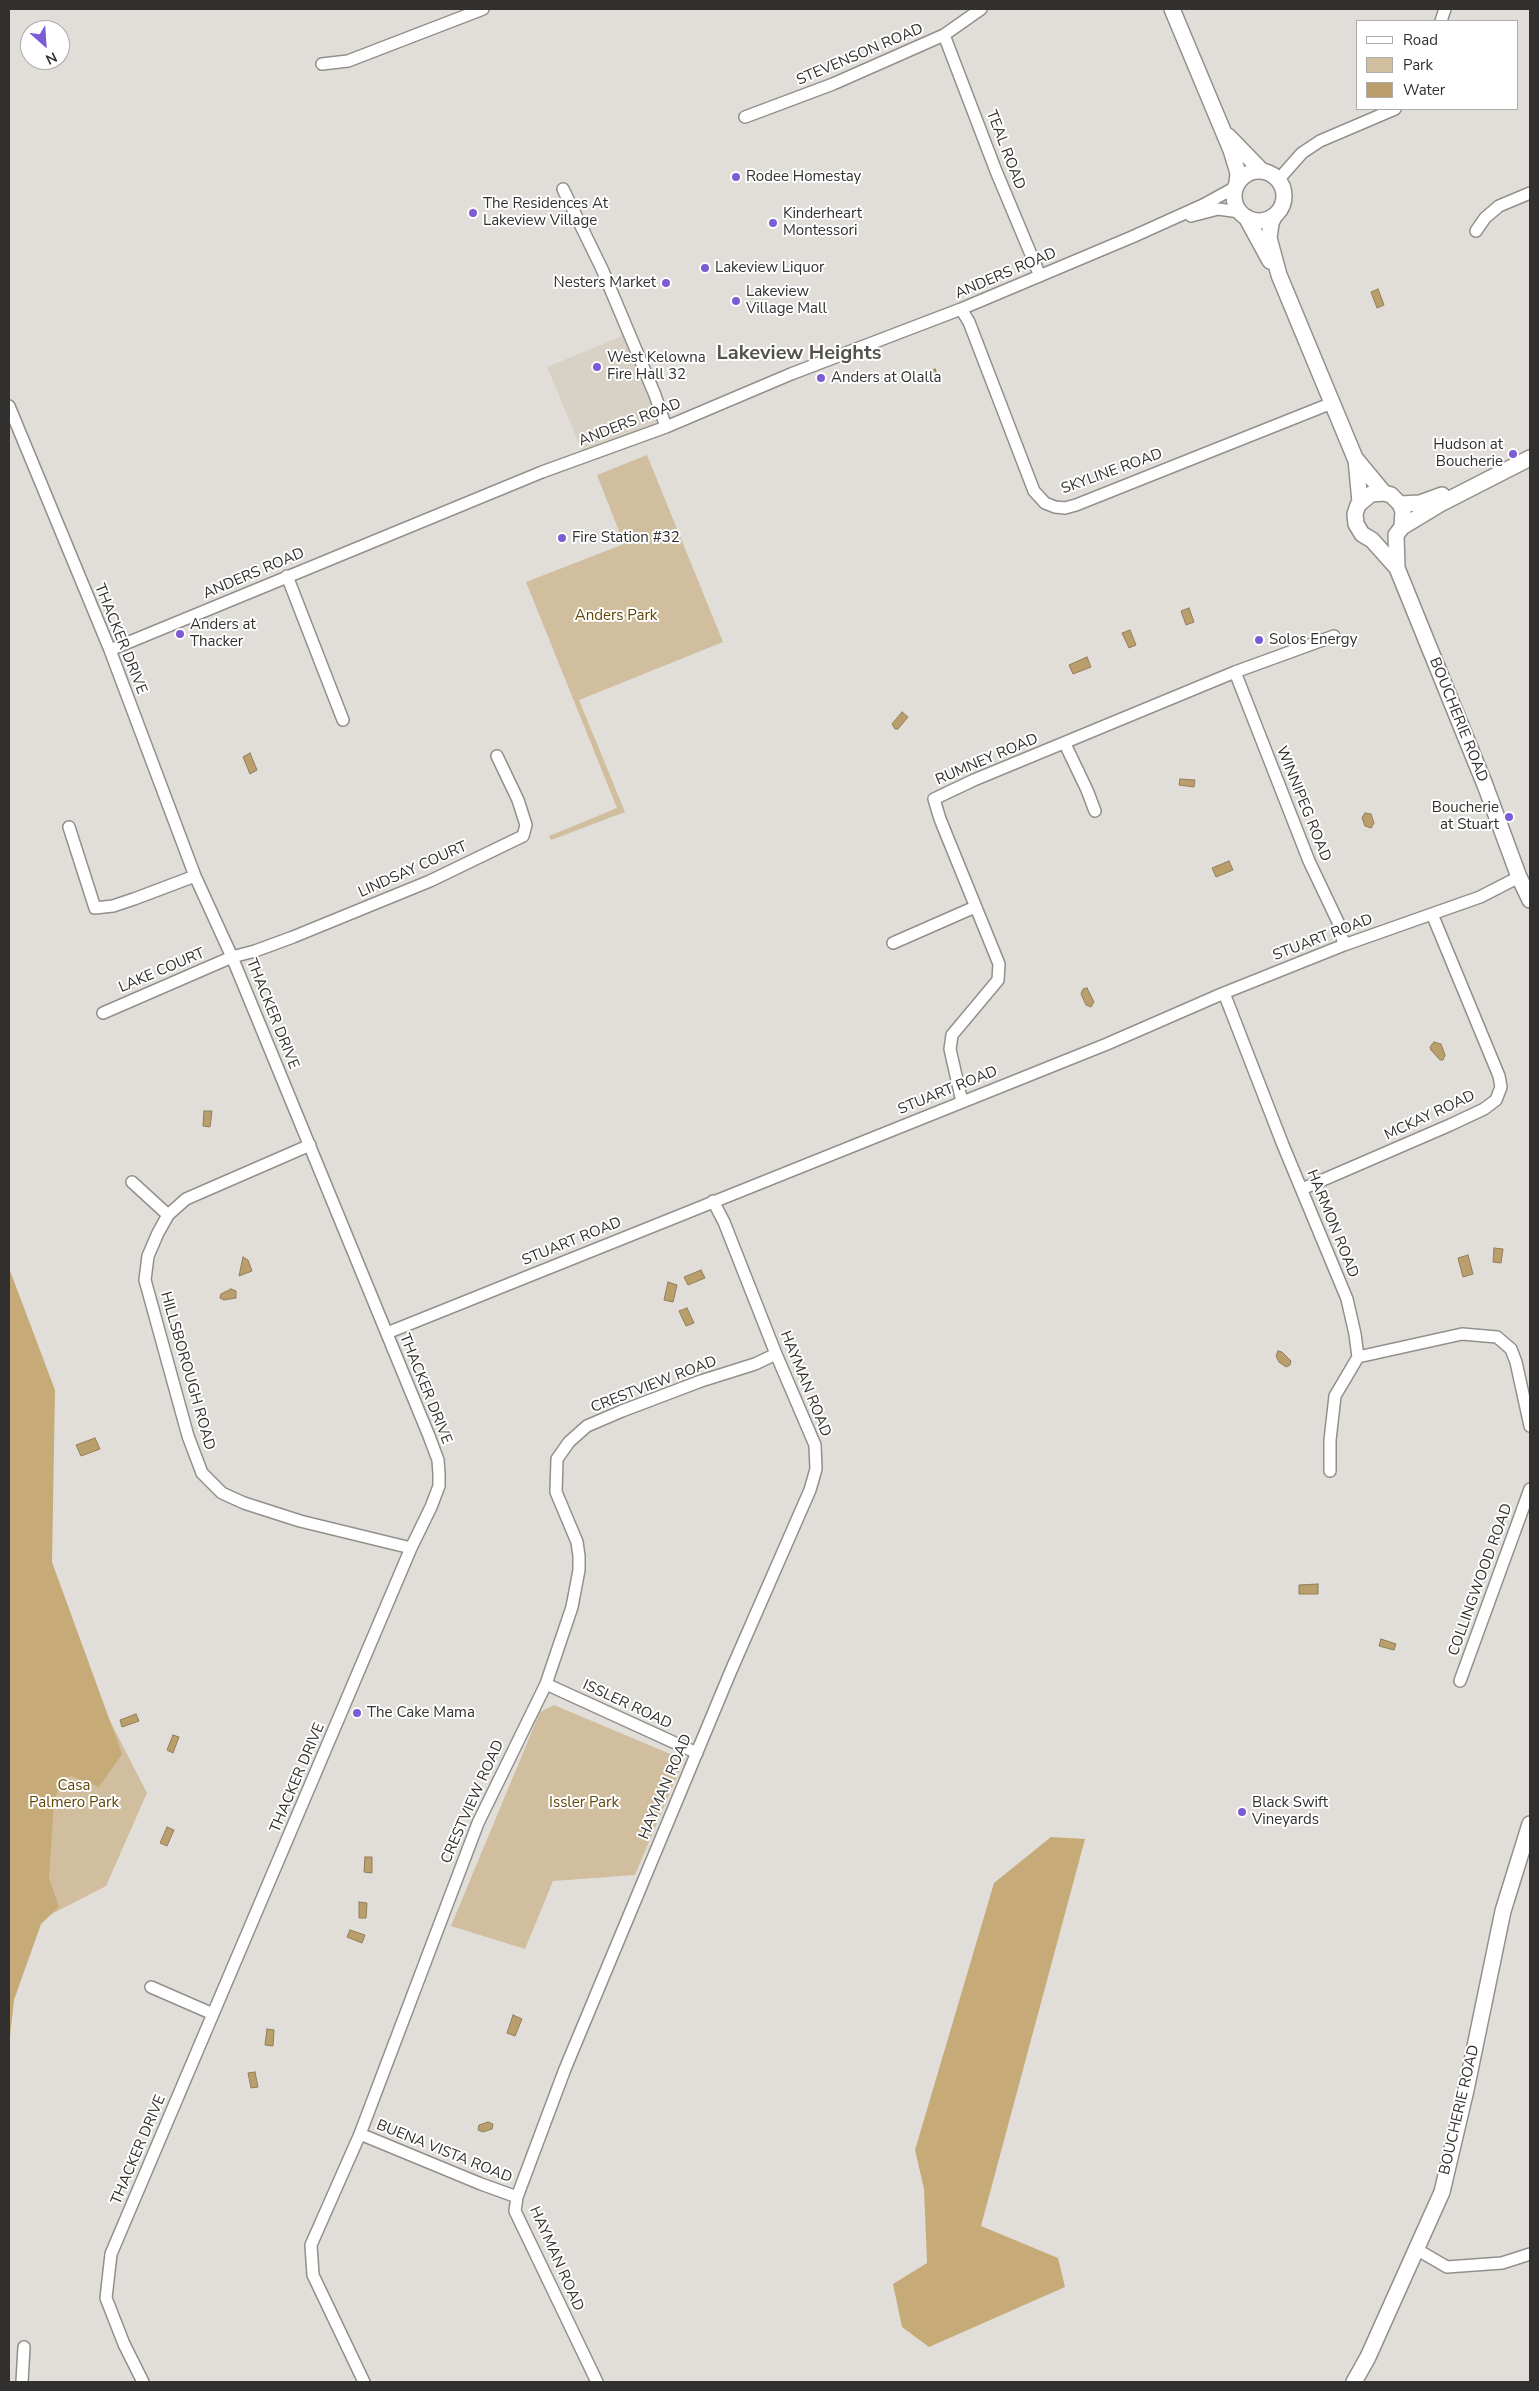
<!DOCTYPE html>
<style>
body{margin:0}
#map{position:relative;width:1539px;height:2391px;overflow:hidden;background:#e1ded9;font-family:"Nunito Sans",sans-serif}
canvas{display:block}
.frame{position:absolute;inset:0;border:10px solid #31302e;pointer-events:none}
.legend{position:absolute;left:1356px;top:20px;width:162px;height:90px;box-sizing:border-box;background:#fff;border:1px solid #adacab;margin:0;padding:6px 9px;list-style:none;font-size:15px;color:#31302e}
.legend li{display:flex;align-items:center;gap:10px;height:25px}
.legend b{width:25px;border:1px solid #adacab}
.north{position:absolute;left:20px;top:20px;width:50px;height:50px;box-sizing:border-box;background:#fff;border:1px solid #adacab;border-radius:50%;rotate:154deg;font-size:14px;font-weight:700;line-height:20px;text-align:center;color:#31302e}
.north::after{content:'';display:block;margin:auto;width:18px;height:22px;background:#7c5bd5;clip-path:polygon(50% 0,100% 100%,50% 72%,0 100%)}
</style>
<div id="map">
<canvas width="1539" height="2391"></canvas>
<div class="frame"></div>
<ul class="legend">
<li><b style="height:6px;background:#fff"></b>Road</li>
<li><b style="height:14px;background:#d0be9f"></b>Park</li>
<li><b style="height:14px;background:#ba9f6d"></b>Water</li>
</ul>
<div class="north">N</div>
</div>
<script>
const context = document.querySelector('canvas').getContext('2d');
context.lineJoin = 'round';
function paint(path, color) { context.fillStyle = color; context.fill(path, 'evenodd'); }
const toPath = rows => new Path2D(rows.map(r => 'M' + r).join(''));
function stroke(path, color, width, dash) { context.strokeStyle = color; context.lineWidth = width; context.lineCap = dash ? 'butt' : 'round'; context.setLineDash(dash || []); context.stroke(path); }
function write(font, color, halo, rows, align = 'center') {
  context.font = font + ' "Nunito Sans",sans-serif'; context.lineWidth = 4; context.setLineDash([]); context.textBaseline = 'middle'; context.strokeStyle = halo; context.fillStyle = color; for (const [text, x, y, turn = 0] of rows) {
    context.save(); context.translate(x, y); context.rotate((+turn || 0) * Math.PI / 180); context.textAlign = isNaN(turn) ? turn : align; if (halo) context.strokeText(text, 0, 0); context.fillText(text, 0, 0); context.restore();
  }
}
paint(toPath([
 [625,335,663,424,583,453,547,367]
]), '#d8d1c5');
paint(toPath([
 [647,455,723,642,579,700,625,812,551,840,549,836,617,808,526,582,624,544,597,475],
 [9,1524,147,1793,106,1886,9,1936],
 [554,1705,675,1756,680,1769,635,1875,553,1881,525,1949,451,1926,540,1712]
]), '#d0be9f');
paint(toPath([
 [9,1268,55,1390,52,1562,122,1754,99,1787,71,1776,61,1780,54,1802,49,1878,59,1907,41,1924,14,2000,9,2046],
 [1051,1837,1085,1839,981,2226,1058,2258,1065,2287,929,2347,902,2327,893,2284,927,2263,924,2189,915,2150,994,1883]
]), '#c6ab78');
const water = toPath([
 [1378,289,1384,305,1377,308,1371,292,1378,289],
 [935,369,938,377,923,383,920,375,935,369],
 [1189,608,1194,622,1186,625,1181,611,1189,608],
 [1130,630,1136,645,1129,648,1122,633,1130,630],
 [1087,657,1091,667,1073,674,1069,665,1087,657],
 [902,712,908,717,898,729,895,729,892,724,902,712],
 [250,753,257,770,250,774,243,757,250,753],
 [1180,779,1195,780,1194,787,1179,785,1180,779],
 [1365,813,1371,814,1374,823,1371,828,1365,826,1362,818,1365,813],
 [1229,861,1233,870,1216,877,1212,868,1229,861],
 [1087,988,1094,1002,1091,1007,1086,1005,1081,994,1083,989,1087,988],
 [1434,1042,1441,1044,1445,1055,1443,1060,1440,1060,1431,1050,1430,1047,1434,1042],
 [204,1111,212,1111,210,1127,203,1126,204,1111],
 [1494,1248,1503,1249,1501,1263,1493,1262,1494,1248],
 [1468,1255,1473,1274,1463,1277,1458,1258,1468,1255],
 [243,1257,248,1260,252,1271,239,1276,243,1257],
 [701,1270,705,1278,688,1285,684,1277,701,1270],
 [668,1282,677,1285,673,1302,664,1300,668,1282],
 [231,1289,236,1291,236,1298,224,1300,220,1298,221,1294,231,1289],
 [687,1308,694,1323,686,1326,679,1311,687,1308],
 [1278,1351,1282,1352,1291,1361,1290,1365,1286,1367,1279,1362,1276,1356,1278,1351],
 [95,1438,100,1449,81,1456,76,1445,95,1438],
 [1318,1584,1318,1594,1299,1594,1299,1585,1318,1584],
 [1381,1639,1396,1644,1394,1650,1379,1646,1381,1639],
 [136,1714,139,1721,122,1727,120,1720,136,1714],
 [173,1735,179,1737,173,1753,167,1750,173,1735],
 [167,1827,174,1830,167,1846,160,1843,167,1827],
 [365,1857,372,1857,372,1873,364,1872,365,1857],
 [359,1902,367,1903,366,1918,359,1918,359,1902],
 [350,1930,365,1935,362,1943,347,1937,350,1930],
 [513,2015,522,2019,515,2036,507,2033,513,2015],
 [267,2029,274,2030,273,2046,265,2045,267,2029],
 [255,2072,258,2087,251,2088,248,2073,255,2072],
 [488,2122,493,2124,492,2129,483,2132,478,2130,479,2125,488,2122]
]);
paint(water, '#ba9f6d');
stroke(water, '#917e5a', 1);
const minor = toPath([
 [1441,21,1445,9],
 [944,35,996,171,1040,276],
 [322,64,348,61,483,9],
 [745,117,833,84,944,35,981,9],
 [1278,180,1302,153,1320,141,1395,109],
 [563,189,602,269,655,395,666,427],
 [1191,216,1218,209,1240,212],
 [1476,231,1485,218,1499,206,1530,193],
 [961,309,969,322,1034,491,1045,503,1055,507,1065,508,1076,505,1332,403],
 [9,406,110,650,195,876,232,957,429,1436,438,1460,439,1474,439,1486,431,1507,411,1548,111,2254,106,2298,124,2344,143,2382],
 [287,576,343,720],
 [110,650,542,472,666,427,791,374,961,309,1132,237,1203,205,1236,187],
 [1235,672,1309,861,1338,922,1344,945],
 [1065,744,1087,790,1095,811],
 [69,827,95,908,113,906,134,899,195,876],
 [893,943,975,907],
 [1224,993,1283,1145,1347,1299,1355,1334,1358,1357,1335,1396,1330,1440,1330,1471],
 [103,1013,232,957,255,951,293,937,430,881,523,836,526,825,518,800,497,756],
 [962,1102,950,1049,952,1035,998,980,999,964,940,819,934,799,974,780,1235,672,1334,636],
 [310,1145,186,1199,168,1215,158,1233,148,1256,145,1280,188,1436,202,1473,222,1493,244,1503,300,1521,411,1548],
 [132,1182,168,1215],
 [1302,1189,1450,1125,1484,1109,1496,1100,1501,1087,1499,1076,1432,914],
 [387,1333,1107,1044,1224,993,1344,945,1480,897,1519,877],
 [1358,1357,1462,1334,1497,1337,1511,1349,1516,1362,1530,1426],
 [1460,1681,1530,1489],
 [546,1684,697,1753],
 [151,1987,213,2014],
 [360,2134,481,2184,517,2197],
 [1416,2249,1447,2267,1502,2263,1530,2254],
 [22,2382,24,2347],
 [364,2382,313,2275,311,2245,360,2134,478,1823,546,1684,572,1607,579,1570,579,1556,577,1542,556,1492,557,1459,569,1442,587,1426,622,1411,701,1381,755,1364,776,1354],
 [597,2382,515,2211,517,2197,565,2069,730,1673,810,1490,816,1469,815,1445,776,1354,724,1222,713,1201]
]);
const secondary = toPath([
 [1172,9,1231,150,1238,173,1237,183],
 [1228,136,1262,171],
 '1234 196a25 25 0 1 1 50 0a25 25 0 1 1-50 0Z',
 [1275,215,1271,223,1269,238,1279,275,1355,458,1384,493],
 [1246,217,1270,261],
 [1356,459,1360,502],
 [1400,504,1420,503,1442,495],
 [1402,527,1440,504,1530,458],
 [1397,568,1396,535,1402,527,1403,511,1400,504,1391,495,1384,493,1371,494,1358,505,1355,514,1356,524,1362,534,1372,540,1397,568,1485,785,1519,877,1530,900],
 [1354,2382,1368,2357,1442,2192,1466,2090,1503,1911,1530,1824]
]);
stroke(minor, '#93908b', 14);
stroke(secondary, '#93908b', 18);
stroke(minor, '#fff', 11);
stroke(secondary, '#fff', 15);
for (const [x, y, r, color] of [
 [736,177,5,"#7c5bd5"],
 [473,213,5,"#7c5bd5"],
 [773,223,5,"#7c5bd5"],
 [705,268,5,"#7c5bd5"],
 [666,283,5,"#7c5bd5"],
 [736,301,5,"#7c5bd5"],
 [597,367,5,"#7c5bd5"],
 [821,378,5,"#7c5bd5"],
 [1513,454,5,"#7c5bd5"],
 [562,538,5,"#7c5bd5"],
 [180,634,5,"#7c5bd5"],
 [1259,640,5,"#7c5bd5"],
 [1509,817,5,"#7c5bd5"],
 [357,1713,5,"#7c5bd5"],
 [1242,1812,5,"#7c5bd5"]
]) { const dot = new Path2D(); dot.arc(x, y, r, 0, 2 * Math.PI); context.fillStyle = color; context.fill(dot); stroke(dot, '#fff', 2); }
write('15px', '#31302e', '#fff', [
 ["STEVENSON ROAD",860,55,-23],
 ["TEAL ROAD",1005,150,69],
 ["ANDERS ROAD",1006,274,-23],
 ["ANDERS ROAD",630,423,-21],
 ["SKYLINE ROAD",1112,472,-20],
 ["ANDERS ROAD",254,574,-23],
 ["THACKER DRIVE",120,639,68],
 ["BOUCHERIE ROAD",1458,720,68],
 ["RUMNEY ROAD",987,760,-23],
 ["WINNIPEG ROAD",1303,804,68],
 ["LINDSAY COURT",413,870,-24],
 ["STUART ROAD",1323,938,-21],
 ["LAKE COURT",162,971,-23],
 ["THACKER DRIVE",272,1014,68],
 ["STUART ROAD",948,1091,-22],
 ["MCKAY ROAD",1430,1116,-25],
 ["HARMON ROAD",1332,1224,68],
 ["STUART ROAD",572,1242,-22],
 ["HILLSBOROUGH ROAD",187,1371,74],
 ["HAYMAN ROAD",805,1384,68],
 ["CRESTVIEW ROAD",654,1385,-21],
 ["THACKER DRIVE",425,1389,68],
 ["COLLINGWOOD ROAD",1481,1580,-70],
 ["ISSLER ROAD",627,1705,25],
 ["THACKER DRIVE",298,1778,-67],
 ["HAYMAN ROAD",666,1787,-67],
 ["CRESTVIEW ROAD",473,1802,-66],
 ["BOUCHERIE ROAD",1460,2110,-77],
 ["THACKER DRIVE",139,2150,-67],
 ["BUENA VISTA ROAD",444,2152,22],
 ["HAYMAN ROAD",556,2259,66]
]);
write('15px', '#31302e', '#fff', [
 ["Rodee Homestay",746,177],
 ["The Residences At",483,204],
 ["Lakeview Village",483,221],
 ["Kinderheart",783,214],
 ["Montessori",783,231],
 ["Lakeview Liquor",715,268],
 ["Nesters Market",656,283,"right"],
 ["Lakeview",746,292],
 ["Village Mall",746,309],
 ["West Kelowna",607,358],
 ["Fire Hall 32",607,375],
 ["Anders at Olalla",831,378],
 ["Hudson at",1503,445,"right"],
 ["Boucherie",1503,462,"right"],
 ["Fire Station #32",572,538],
 ["Anders at",190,625],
 ["Thacker",190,642],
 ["Solos Energy",1269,640],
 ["Boucherie",1499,808,"right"],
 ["at Stuart",1499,825,"right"],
 ["The Cake Mama",367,1713],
 ["Black Swift",1252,1803],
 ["Vineyards",1252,1820]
], 'left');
write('15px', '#614603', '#fff', [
 ["Anders Park",616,616],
 ["Casa",74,1786],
 ["Palmero Park",74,1803],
 ["Issler Park",584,1803]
]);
write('bold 20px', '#54524d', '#fff', [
 ["Lakeview Heights",799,354]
]);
</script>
